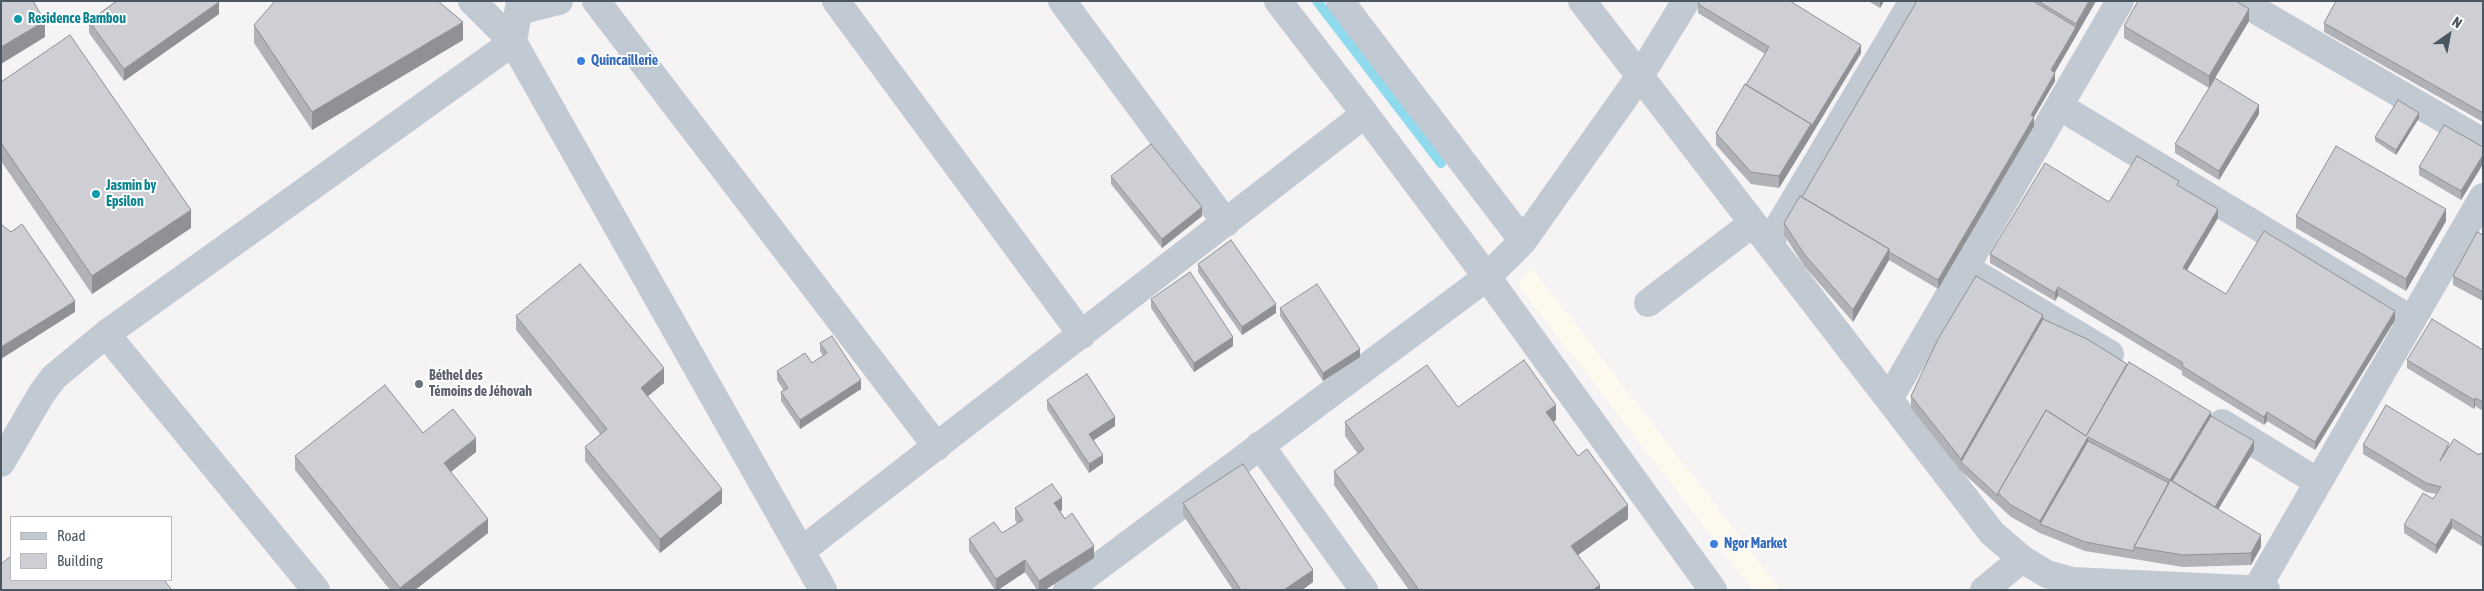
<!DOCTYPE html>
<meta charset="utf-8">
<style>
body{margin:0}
#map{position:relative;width:2484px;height:591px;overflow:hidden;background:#f5f3f3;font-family:"Asap Condensed",sans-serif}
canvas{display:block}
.frame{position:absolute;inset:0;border:2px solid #4a5661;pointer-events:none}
.legend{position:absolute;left:10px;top:516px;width:162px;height:65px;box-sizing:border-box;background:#fff;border:1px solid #b7bbc0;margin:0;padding:6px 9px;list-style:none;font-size:15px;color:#4a5661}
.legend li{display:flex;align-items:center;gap:10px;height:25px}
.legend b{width:25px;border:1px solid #b7bbc0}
.north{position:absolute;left:2424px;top:10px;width:50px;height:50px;-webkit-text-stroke:4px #fff;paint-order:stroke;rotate:33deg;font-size:14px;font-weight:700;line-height:20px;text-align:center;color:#4a5661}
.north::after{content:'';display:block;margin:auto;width:18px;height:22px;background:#4a5661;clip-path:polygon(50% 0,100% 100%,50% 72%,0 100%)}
</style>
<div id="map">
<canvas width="2484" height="591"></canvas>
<div class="frame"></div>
<ul class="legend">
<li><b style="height:6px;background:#c1cad2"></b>Road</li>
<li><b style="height:14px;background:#cdcfd5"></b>Building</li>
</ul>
<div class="north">N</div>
</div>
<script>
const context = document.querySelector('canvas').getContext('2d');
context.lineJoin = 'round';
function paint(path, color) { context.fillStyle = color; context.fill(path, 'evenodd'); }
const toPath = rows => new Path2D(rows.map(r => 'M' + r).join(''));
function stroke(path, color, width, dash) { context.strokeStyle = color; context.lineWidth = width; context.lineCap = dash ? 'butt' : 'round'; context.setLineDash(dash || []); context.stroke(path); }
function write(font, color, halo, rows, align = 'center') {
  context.font = font + ' "Asap Condensed",sans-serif'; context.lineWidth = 4; context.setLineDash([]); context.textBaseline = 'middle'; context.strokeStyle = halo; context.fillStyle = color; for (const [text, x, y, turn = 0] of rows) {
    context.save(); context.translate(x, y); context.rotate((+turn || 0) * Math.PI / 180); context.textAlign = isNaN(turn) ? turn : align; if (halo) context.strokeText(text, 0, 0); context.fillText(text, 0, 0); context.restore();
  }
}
paint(toPath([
 [1532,268,1781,590,1753,590,1518,285]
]), '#fdf9ef');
stroke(toPath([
 [1317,1,1441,163]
]), '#90daee', 10);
stroke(toPath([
 [472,1,513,42,823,590],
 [596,1,937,447],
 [836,1,1082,335],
 [1062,1,1226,223],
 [1278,1,1365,114,1487,277,1713,590],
 [1340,1,1523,241],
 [1582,1,1992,533,2022,559,2047,574,2072,581,2266,590],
 [2240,1,2483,142],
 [519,11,559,1],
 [2059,106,2412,320],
 [1769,243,1913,1],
 [1966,268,2110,354],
 [1648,303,1753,223],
 [106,334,316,590],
 [1889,399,2120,1],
 [2222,423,2318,482],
 [1260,445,1364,590],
 [1,463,42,393,54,377,106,334,513,42,520,1],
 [801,551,1365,114],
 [1067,590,1487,277,1523,241,1640,76,1686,1],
 [1984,590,2022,559],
 [2256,590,2483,197]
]), '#c1cad2', 28);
paint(toPath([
 [116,1,218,1,219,14,124,81,89,33,89,21],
 [1868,1,1884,1,1880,8],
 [1917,1,2096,1,2055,72,2055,81,2034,117,2034,126,1938,289,1889,260,1853,322,1804,266,1784,235,1784,223,1802,197],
 [2483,1,2483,122,2324,32,2324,23],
 [1698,4,1861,53,1779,188,1751,184,1716,145,1716,133,1765,54,1698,13],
 [2249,21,2209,88,2124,38,2124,26],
 [254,25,463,40,312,130,254,43],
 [1,82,191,228,92,294,1,161],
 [2259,114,2219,180,2175,153,2175,144],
 [2419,118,2396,155,2375,141,2375,137],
 [2483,147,2483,164,2461,200,2419,175,2419,167],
 [1111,176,1202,216,1162,248,1111,184],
 [2179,187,2218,218,2187,270,2226,294,2395,320,2315,450,2267,421,2264,425,2182,375,2182,371,2058,296,2055,301,1990,263,1990,254,2109,202],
 [2296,216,2446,221,2406,291,2296,228],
 [2483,235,2483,301,2453,285,2453,276],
 [1198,264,1276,313,1242,335,1198,272],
 [1151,299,1233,346,1194,372,1151,308],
 [1280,308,1360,357,1323,381,1280,316],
 [516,316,664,383,647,396,722,503,660,553,585,461,585,447,600,434,516,330],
 [2043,319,2211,416,2254,450,2218,509,2261,547,2251,565,2183,567,2085,551,2040,533,2011,517,1961,471,1911,408,1911,396],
 [820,343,861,389,800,429,781,401,781,392,784,391,777,380,777,371,812,363,823,356,820,351],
 [2483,350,2483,411,2475,406,2474,409,2407,368,2407,360],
 [1047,400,1115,426,1094,440,1103,463,1089,473,1047,409],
 [1458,407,1556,420,1553,422,1578,456,1628,519,1578,555,1600,590,1409,590,1334,485,1334,471,1358,454,1345,436,1345,422],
 [423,433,476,452,451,472,488,533,415,590,390,590,295,470,295,456],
 [2363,445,2449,446,2479,455,2483,455,2483,547,2452,528,2436,554,2404,533,2404,525,2433,499,2436,494,2426,492,2363,454],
 [1183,503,1313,582,1302,590,1233,590,1183,515],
 [1015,508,1062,510,1060,511,1094,558,1045,590,1037,590,1025,572,998,590,995,590,969,551,969,539,1002,533,1017,523,1015,520]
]), '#b0b2b7');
paint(toPath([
 [1880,1,1884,1,1880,8],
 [2089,1,2096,1,2076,36,2076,24],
 [219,2,219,14,124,81,124,69],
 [2249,9,2249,21,2209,88,2209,76],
 [45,21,45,37,1,64,1,47],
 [463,22,463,40,312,130,312,112],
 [2076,27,2076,36,2051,79,2051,70],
 [1861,45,1861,53,1811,136,1811,127],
 [2055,73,2055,81,2034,117,2034,126,1938,289,1938,280,2031,115],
 [2259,105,2259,114,2219,180,2219,171],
 [2419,113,2419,118,2396,155,2396,150],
 [1811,124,1811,136,1779,188,1779,176],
 [2483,155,2483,164,2461,200,2461,191],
 [1202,207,1202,216,1162,248,1162,239],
 [2218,209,2218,218,2183,277,2183,268],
 [2446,209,2446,221,2406,291,2406,279],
 [191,210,191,228,92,294,92,276],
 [1889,249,1889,260,1853,322,1853,310],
 [2058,287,2058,296,2055,301,2055,293],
 [75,301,75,312,1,359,1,347],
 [1276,304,1276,313,1242,335,1242,327],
 [2395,311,2395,320,2315,450,2315,442],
 [2043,315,2043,327,1961,463,1961,459],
 [1233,337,1233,346,1194,372,1194,363],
 [1360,349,1360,357,1323,381,1323,373],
 [664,368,664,383,641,402,641,388],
 [861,380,861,389,800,429,800,420],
 [2475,398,2475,406,2474,409,2474,400],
 [1556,405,1556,420,1546,426,1546,412],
 [2211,412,2211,424,2174,486,2170,480],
 [2267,412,2267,421,2264,425,2264,417],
 [1115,417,1115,426,1089,443,1089,434],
 [2088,437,2088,449,2040,524,2040,521],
 [476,438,476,452,444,477,444,463],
 [2254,441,2254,450,2213,518,2213,509],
 [1103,455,1103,463,1089,473,1089,464],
 [722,489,722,503,660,553,660,539],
 [1062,498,1062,510,1054,515,1054,503],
 [1628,505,1628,519,1571,560,1571,546],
 [488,519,488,533,415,590,400,590,400,588],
 [2452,519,2452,528,2436,554,2436,545],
 [2261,535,2261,547,2251,565,2251,553],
 [1094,546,1094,558,1045,590,1039,590,1039,581],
 [1025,560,1025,572,998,590,996,590,996,579],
 [1313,570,1313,582,1302,590,1284,590],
 [1600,585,1600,590,1593,590]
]), '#909195');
const building = toPath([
 [1,1,33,1,45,21,1,47,1,1],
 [117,1,218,1,219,2,124,69,89,21,117,1],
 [275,1,438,1,463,22,312,112,254,25,275,1],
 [1700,1,1790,1,1861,45,1811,127,1811,124,1746,85,1769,47,1698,4,1700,1],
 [1917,1,2033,1,2076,27,2051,70,2055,73,2031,115,2034,117,1938,280,1889,252,1889,249,1802,197,1917,1],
 [2038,1,2089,1,2076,24,2038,1],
 [2138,1,2236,1,2249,9,2209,76,2124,26,2138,1],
 [2336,1,2483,1,2483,113,2324,23,2336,1],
 [70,35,191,210,92,276,1,143,1,82,70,35],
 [2215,78,2259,105,2219,171,2175,144,2215,78],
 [1745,84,1811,124,1779,176,1751,172,1716,133,1745,84],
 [2398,100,2419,113,2396,150,2375,137,2398,100],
 [2444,125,2483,147,2483,155,2461,191,2419,167,2444,125],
 [1151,144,1202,207,1162,239,1111,176,1151,144],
 [2336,146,2446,209,2406,279,2296,216,2336,146],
 [2137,156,2179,181,2177,185,2218,209,2183,268,2226,294,2264,231,2395,311,2315,442,2267,412,2264,417,2182,366,2183,363,2058,287,2055,293,1990,254,2045,163,2109,202,2137,156],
 [1800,196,1889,249,1853,310,1804,254,1784,223,1800,196],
 [1,224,11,232,22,224,75,301,1,347,1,224],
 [2477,232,2483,235,2483,292,2453,276,2477,232],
 [1231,240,1276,304,1242,327,1198,264,1231,240],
 [580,264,664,368,641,388,722,489,660,539,585,447,607,429,516,316,580,264],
 [1190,272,1233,337,1194,363,1151,299,1190,272],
 [1976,276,2043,315,1961,459,1911,396,1938,339,1976,276],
 [1317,284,1360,349,1323,373,1280,308,1317,284],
 [2043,319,2087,339,2127,364,2086,436,2046,410,1998,493,1998,496,1961,462,2043,319],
 [2432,319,2483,350,2483,402,2475,398,2474,400,2407,360,2432,319],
 [832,336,861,380,800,420,781,392,788,388,777,371,805,353,812,363,827,353,820,343,832,336],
 [1524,360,1556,405,1546,412,1578,456,1587,449,1628,505,1571,546,1600,585,1593,590,1419,590,1334,471,1364,449,1345,422,1427,365,1458,407,1524,360],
 [2129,362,2211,412,2170,480,2088,437,2040,521,2011,505,1998,493,2046,410,2086,436,2129,362],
 [1087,374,1115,417,1089,434,1103,455,1089,464,1047,400,1087,374],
 [385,385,423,433,453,409,476,438,444,463,488,519,400,588,295,456,385,385],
 [2386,405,2449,443,2440,461,2454,439,2479,455,2480,453,2483,455,2483,538,2452,519,2436,545,2404,525,2423,493,2433,499,2441,487,2426,483,2363,445,2386,405],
 [2211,416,2254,441,2215,507,2172,481,2211,416],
 [2088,441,2169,483,2134,547,2134,551,2085,542,2040,524,2088,441],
 [1243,464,1313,570,1284,590,1241,590,1183,503,1243,464],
 [2170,480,2261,535,2251,553,2183,555,2134,547,2170,480],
 [1052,484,1062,498,1054,503,1065,519,1072,513,1094,546,1039,581,1025,560,996,579,969,539,994,522,1002,533,1023,520,1015,508,1052,484],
 [11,556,11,580,164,580,172,590,1,590,1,564,11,556]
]);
paint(building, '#cdcfd5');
stroke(building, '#909195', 1);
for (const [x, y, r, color] of [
 [18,19,5,"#0f9aa8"],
 [581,61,5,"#3f7fe0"],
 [96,194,5,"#0f9aa8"],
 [419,384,5,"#6b7280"],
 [1714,544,5,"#3f7fe0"]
]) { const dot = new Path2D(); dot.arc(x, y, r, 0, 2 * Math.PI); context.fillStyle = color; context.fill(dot); stroke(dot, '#fff', 2); }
write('bold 14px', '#0d838f', '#fff', [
 ["Residence Bambou",28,19],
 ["Jasmin by",106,186],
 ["Epsilon",106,202]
], 'left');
write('bold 14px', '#366cbe', '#fff', [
 ["Quincaillerie",591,61],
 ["Ngor Market",1724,544]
], 'left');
write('bold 14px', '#5b616d', '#fff', [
 ["Béthel des",429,376],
 ["Témoins de Jéhovah",429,392]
], 'left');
</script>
